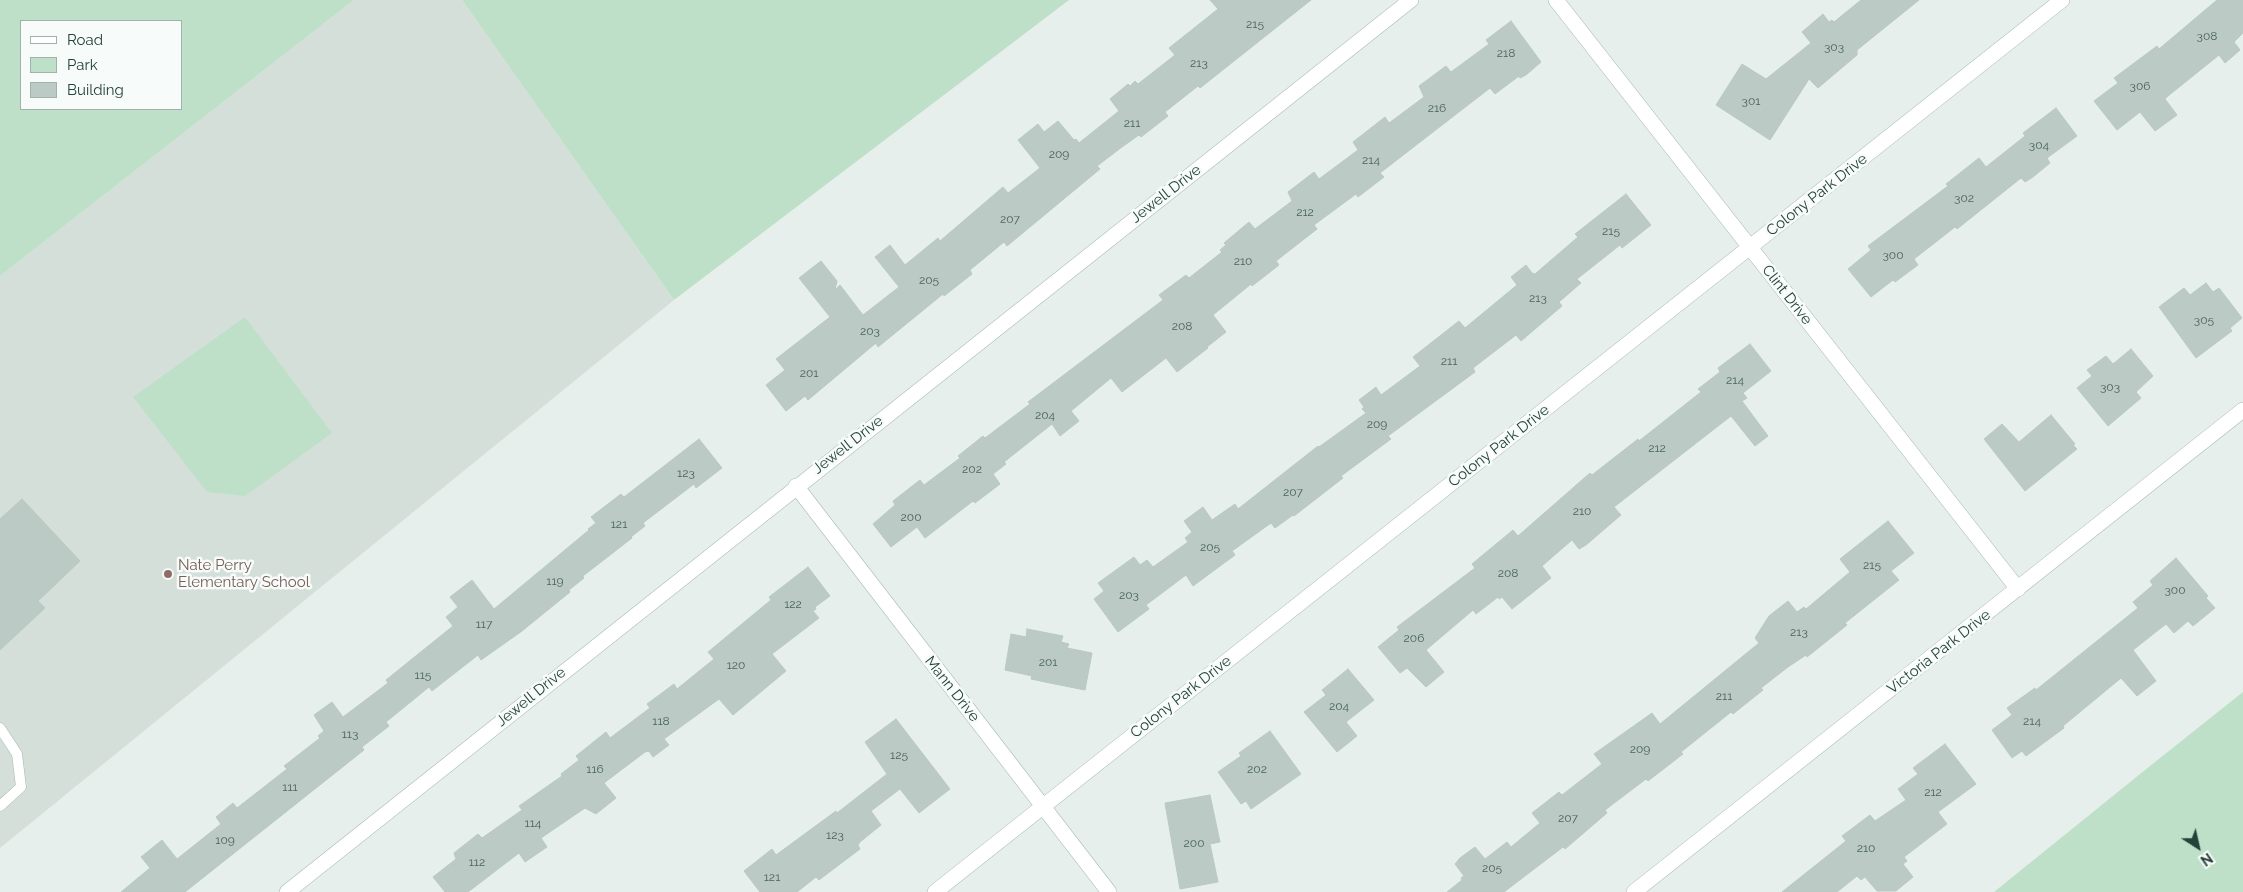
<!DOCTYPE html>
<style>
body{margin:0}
#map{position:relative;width:2243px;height:892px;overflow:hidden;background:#e6efeb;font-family:Raleway,sans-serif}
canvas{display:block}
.legend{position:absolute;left:20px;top:20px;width:162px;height:90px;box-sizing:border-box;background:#f7fbf9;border:1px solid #a3b1ad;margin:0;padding:6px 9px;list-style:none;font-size:15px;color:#24423a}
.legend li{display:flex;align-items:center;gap:10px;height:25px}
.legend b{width:25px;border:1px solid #a3b1ad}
.north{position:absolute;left:2173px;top:822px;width:50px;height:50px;-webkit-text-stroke:4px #f7fbf9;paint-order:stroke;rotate:145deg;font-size:14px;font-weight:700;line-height:20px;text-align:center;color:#24423a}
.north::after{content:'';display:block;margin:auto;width:18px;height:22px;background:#24423a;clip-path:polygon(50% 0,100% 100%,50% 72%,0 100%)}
</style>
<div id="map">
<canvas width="2243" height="892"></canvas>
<ul class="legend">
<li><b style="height:6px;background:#fff"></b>Road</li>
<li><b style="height:14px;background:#bfe0c8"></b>Park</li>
<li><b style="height:14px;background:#bbcac4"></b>Building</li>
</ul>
<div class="north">N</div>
</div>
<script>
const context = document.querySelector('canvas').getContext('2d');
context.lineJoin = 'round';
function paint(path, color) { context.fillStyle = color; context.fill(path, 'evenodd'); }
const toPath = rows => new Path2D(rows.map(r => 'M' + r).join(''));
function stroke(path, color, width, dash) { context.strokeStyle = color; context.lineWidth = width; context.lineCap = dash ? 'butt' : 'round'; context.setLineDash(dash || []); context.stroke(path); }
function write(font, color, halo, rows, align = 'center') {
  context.font = font + ' Raleway,sans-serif'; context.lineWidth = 5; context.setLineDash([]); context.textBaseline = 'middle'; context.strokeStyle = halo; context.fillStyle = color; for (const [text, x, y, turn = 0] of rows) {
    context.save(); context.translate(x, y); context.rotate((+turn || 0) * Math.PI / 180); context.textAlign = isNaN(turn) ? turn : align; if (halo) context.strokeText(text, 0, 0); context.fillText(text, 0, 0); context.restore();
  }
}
paint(toPath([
 [354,0,462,0,674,300,0,848,0,276]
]), '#d4dfda');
paint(toPath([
 [0,0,354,0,0,276],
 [21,21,181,21,181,109,21,109],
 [462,0,1069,0,674,300],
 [245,317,332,433,245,496,207,492,133,397],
 [2243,692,2243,892,1994,892,2145,770]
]), '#bfe0c8');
const building = toPath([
 [1210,0,1311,0,1200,88,1198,86,1165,112,1168,116,1141,137,1139,135,1122,147,1097,166,1100,169,1007,246,1004,242,970,270,972,274,944,296,943,294,878,347,876,343,808,400,805,396,786,411,766,385,785,370,776,359,830,317,799,278,821,261,837,281,835,290,840,285,863,315,899,287,875,257,890,245,905,265,938,238,940,241,1003,187,1008,193,1040,168,1018,140,1038,124,1044,132,1058,121,1074,140,1076,139,1079,143,1119,111,1110,99,1128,84,1130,86,1135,81,1138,84,1175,55,1169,48,1218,9,1210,0],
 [1861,0,1919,0,1857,50,1857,55,1818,88,1809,79,1770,140,1716,105,1742,64,1766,79,1811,43,1802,32,1823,14,1829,22,1832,20,1834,22,1861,0],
 [2217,0,2243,0,2243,33,2234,42,2240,50,2225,63,2219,55,2168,96,2165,99,2177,115,2155,131,2140,112,2117,130,2094,101,2118,83,2114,78,2157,46,2159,49,2217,0],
 [1511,21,1541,62,1526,75,1520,78,1519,76,1495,94,1490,88,1380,173,1384,177,1358,197,1356,194,1314,225,1317,229,1276,261,1279,265,1252,286,1251,284,1213,315,1226,332,1207,347,1208,348,1177,372,1166,358,1122,392,1111,378,1071,411,1079,421,1060,436,1052,424,1004,462,1006,464,993,474,1000,484,975,503,973,501,925,538,917,527,891,547,873,524,895,505,893,501,920,480,924,485,960,458,958,456,983,436,985,438,1030,404,1028,402,1163,300,1159,295,1186,275,1189,278,1222,252,1220,250,1226,245,1224,243,1249,222,1255,229,1292,201,1288,192,1314,172,1319,179,1358,150,1353,142,1385,117,1389,123,1424,97,1419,86,1446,66,1451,72,1489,44,1486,40,1511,21],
 [2056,108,2077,136,2047,158,2050,163,2033,177,2025,182,2021,178,1957,229,1955,227,1914,259,1918,265,1895,282,1893,280,1871,297,1848,269,1871,250,1868,246,1948,186,1946,184,1979,158,1986,167,2025,136,2023,133,2056,108],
 [1626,194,1651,225,1622,248,1620,245,1577,279,1581,283,1559,302,1562,306,1521,341,1516,335,1473,368,1475,372,1388,436,1391,439,1341,476,1343,478,1294,516,1293,515,1275,528,1271,523,1232,551,1235,555,1193,586,1186,575,1146,605,1149,609,1118,632,1094,599,1104,591,1098,583,1134,557,1140,565,1147,560,1153,567,1188,542,1185,538,1192,532,1184,521,1203,507,1212,520,1235,504,1238,509,1318,446,1319,447,1366,413,1362,409,1364,407,1359,400,1376,387,1381,395,1420,366,1413,357,1459,321,1465,328,1517,285,1511,277,1526,265,1532,273,1535,274,1578,237,1575,234,1626,194],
 [2206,283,2213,292,2219,288,2242,318,2230,328,2232,331,2196,358,2159,307,2184,288,2190,295,2206,283],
 [1750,344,1771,371,1743,393,1747,398,1742,401,1768,436,1755,446,1731,416,1614,507,1621,515,1586,545,1579,549,1572,540,1542,566,1551,578,1512,609,1502,597,1499,599,1498,597,1476,614,1473,610,1426,650,1444,672,1426,687,1407,668,1400,673,1378,647,1399,630,1397,627,1475,568,1472,564,1513,530,1518,536,1590,473,1592,475,1638,439,1639,441,1701,392,1698,389,1720,372,1718,368,1750,344],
 [2131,349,2153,376,2136,392,2141,398,2108,426,2077,388,2092,376,2087,370,2106,356,2113,364,2131,349],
 [2051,415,2075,444,2073,445,2077,449,2025,491,1984,439,2002,424,2019,442,2051,415],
 [699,439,722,468,696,488,694,484,643,523,645,526,631,537,632,538,583,576,584,578,569,590,570,592,522,631,481,660,478,655,432,691,429,687,386,722,389,726,362,747,364,750,185,892,121,892,150,868,141,857,162,840,177,859,221,824,216,817,233,803,237,808,287,769,284,766,320,738,318,736,324,731,314,715,332,702,343,717,388,683,386,680,453,626,446,617,458,607,450,597,472,580,494,609,589,530,588,529,596,523,591,517,621,494,624,497,699,439],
 [22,499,80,561,38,601,45,608,0,650,0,519,22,499],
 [1888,521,1914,553,1891,571,1899,580,1845,623,1847,625,1807,657,1806,655,1788,667,1761,688,1763,690,1733,714,1731,712,1681,752,1683,754,1648,781,1646,779,1605,810,1607,813,1565,849,1563,847,1504,892,1447,892,1462,880,1461,878,1464,876,1455,864,1460,858,1475,847,1485,859,1507,842,1511,847,1540,823,1532,813,1559,792,1562,795,1602,764,1594,754,1652,713,1660,724,1759,643,1755,638,1769,616,1788,601,1797,612,1804,607,1806,609,1850,572,1840,559,1888,521],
 [2176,558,2208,596,2206,598,2215,608,2193,626,2188,621,2174,633,2166,624,2133,650,2156,681,2137,696,2121,678,2063,726,2064,728,2026,756,2022,751,2012,758,1992,730,2012,715,2007,708,2035,688,2036,690,2138,608,2133,602,2153,585,2150,581,2176,558],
 [808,567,830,596,815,607,816,609,813,611,819,618,772,654,786,671,733,715,719,699,664,739,669,745,653,757,649,751,645,752,604,783,616,798,596,814,585,808,541,838,547,847,525,862,519,853,468,892,445,892,433,877,456,859,454,853,478,834,482,838,522,810,519,806,562,776,561,774,579,760,576,756,606,732,610,738,650,708,647,704,674,684,677,689,714,659,708,652,771,600,769,597,808,567],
 [1027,629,1063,636,1061,642,1069,644,1067,648,1092,653,1085,690,1050,683,1031,679,1032,676,1005,670,1011,634,1026,637,1027,629],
 [1348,669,1374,700,1346,722,1357,736,1337,752,1304,712,1326,695,1322,690,1348,669],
 [896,719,950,789,919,813,900,789,871,811,881,825,860,842,858,845,860,849,819,880,816,877,797,892,760,892,744,871,772,849,776,855,836,811,837,813,887,774,865,742,896,719],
 [1270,731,1301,774,1251,809,1246,801,1241,804,1218,772,1241,756,1239,753,1270,731],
 [1945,744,1976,784,1938,812,1947,824,1904,857,1907,861,1903,864,1913,877,1896,891,1877,891,1865,877,1861,880,1857,876,1837,892,1782,892,1846,841,1842,836,1870,815,1875,821,1906,800,1898,789,1918,774,1913,768,1945,744],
 [1210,795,1220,842,1210,844,1218,882,1180,889,1165,803,1210,795]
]);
paint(building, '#bbcac4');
stroke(building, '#b8c9c2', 1);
const service = toPath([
 [0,728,17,754,21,787,0,806]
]);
const minor = toPath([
 [1556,0,2018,589],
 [796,486,1109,892],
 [287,892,1411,0],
 [935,892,2062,0],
 [1634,892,2243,410]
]);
stroke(service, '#a8b8b2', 11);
stroke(minor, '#a8b8b2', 16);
stroke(service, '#fff', 10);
stroke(minor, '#fff', 15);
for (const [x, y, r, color] of [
 [168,574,5,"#8d6e63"]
]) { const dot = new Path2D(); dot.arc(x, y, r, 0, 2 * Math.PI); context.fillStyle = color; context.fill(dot); stroke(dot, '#f7fbf9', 2); }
write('12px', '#4a645c', null, [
 ["215",1255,24],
 ["308",2207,36],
 ["303",1834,47],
 ["218",1506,53],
 ["213",1199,63],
 ["306",2140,86],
 ["301",1751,101],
 ["216",1437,108],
 ["211",1132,123],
 ["304",2039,145],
 ["209",1059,154],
 ["214",1371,160],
 ["302",1964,198],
 ["212",1305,212],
 ["207",1010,219],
 ["215",1611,231],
 ["300",1893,255],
 ["210",1243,261],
 ["205",929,280],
 ["213",1538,298],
 ["305",2204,320],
 ["208",1182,326],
 ["203",870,331],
 ["211",1449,361],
 ["201",809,373],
 ["214",1735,380],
 ["303",2110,387],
 ["204",1045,415],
 ["209",1377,424],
 ["212",1657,448],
 ["202",972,469],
 ["123",686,473],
 ["207",1293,492],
 ["210",1582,511],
 ["200",911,517],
 ["121",619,524],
 ["205",1210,547],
 ["215",1872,565],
 ["208",1508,573],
 ["119",555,581],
 ["300",2175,590],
 ["203",1129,595],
 ["122",793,604],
 ["117",484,624],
 ["213",1799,632],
 ["206",1414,638],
 ["201",1048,662],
 ["120",736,665],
 ["115",423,675],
 ["211",1724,696],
 ["204",1339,706],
 ["118",661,721],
 ["214",2032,721],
 ["113",350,734],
 ["209",1640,749],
 ["125",899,755],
 ["116",595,769],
 ["202",1257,769],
 ["111",290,787],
 ["212",1933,792],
 ["207",1568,818],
 ["114",533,823],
 ["123",835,835],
 ["109",225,840],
 ["200",1194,843],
 ["210",1866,848],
 ["112",477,862],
 ["205",1492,868],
 ["121",772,877]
]);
write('15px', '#24423a', '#f7fbf9', [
 ["Jewell Drive",1166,194,-38],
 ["Colony Park Drive",1817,195,-38],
 ["Clint Drive",1787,295,52],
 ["Jewell Drive",848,445,-38],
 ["Colony Park Drive",1499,446,-38],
 ["Victoria Park Drive",1939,652,-38],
 ["Mann Drive",952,689,52],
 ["Jewell Drive",531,697,-39],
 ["Colony Park Drive",1181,697,-38]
]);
write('15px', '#785e54', '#f7fbf9', [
 ["Nate Perry",178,565],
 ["Elementary School",178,582]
], 'left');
</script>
